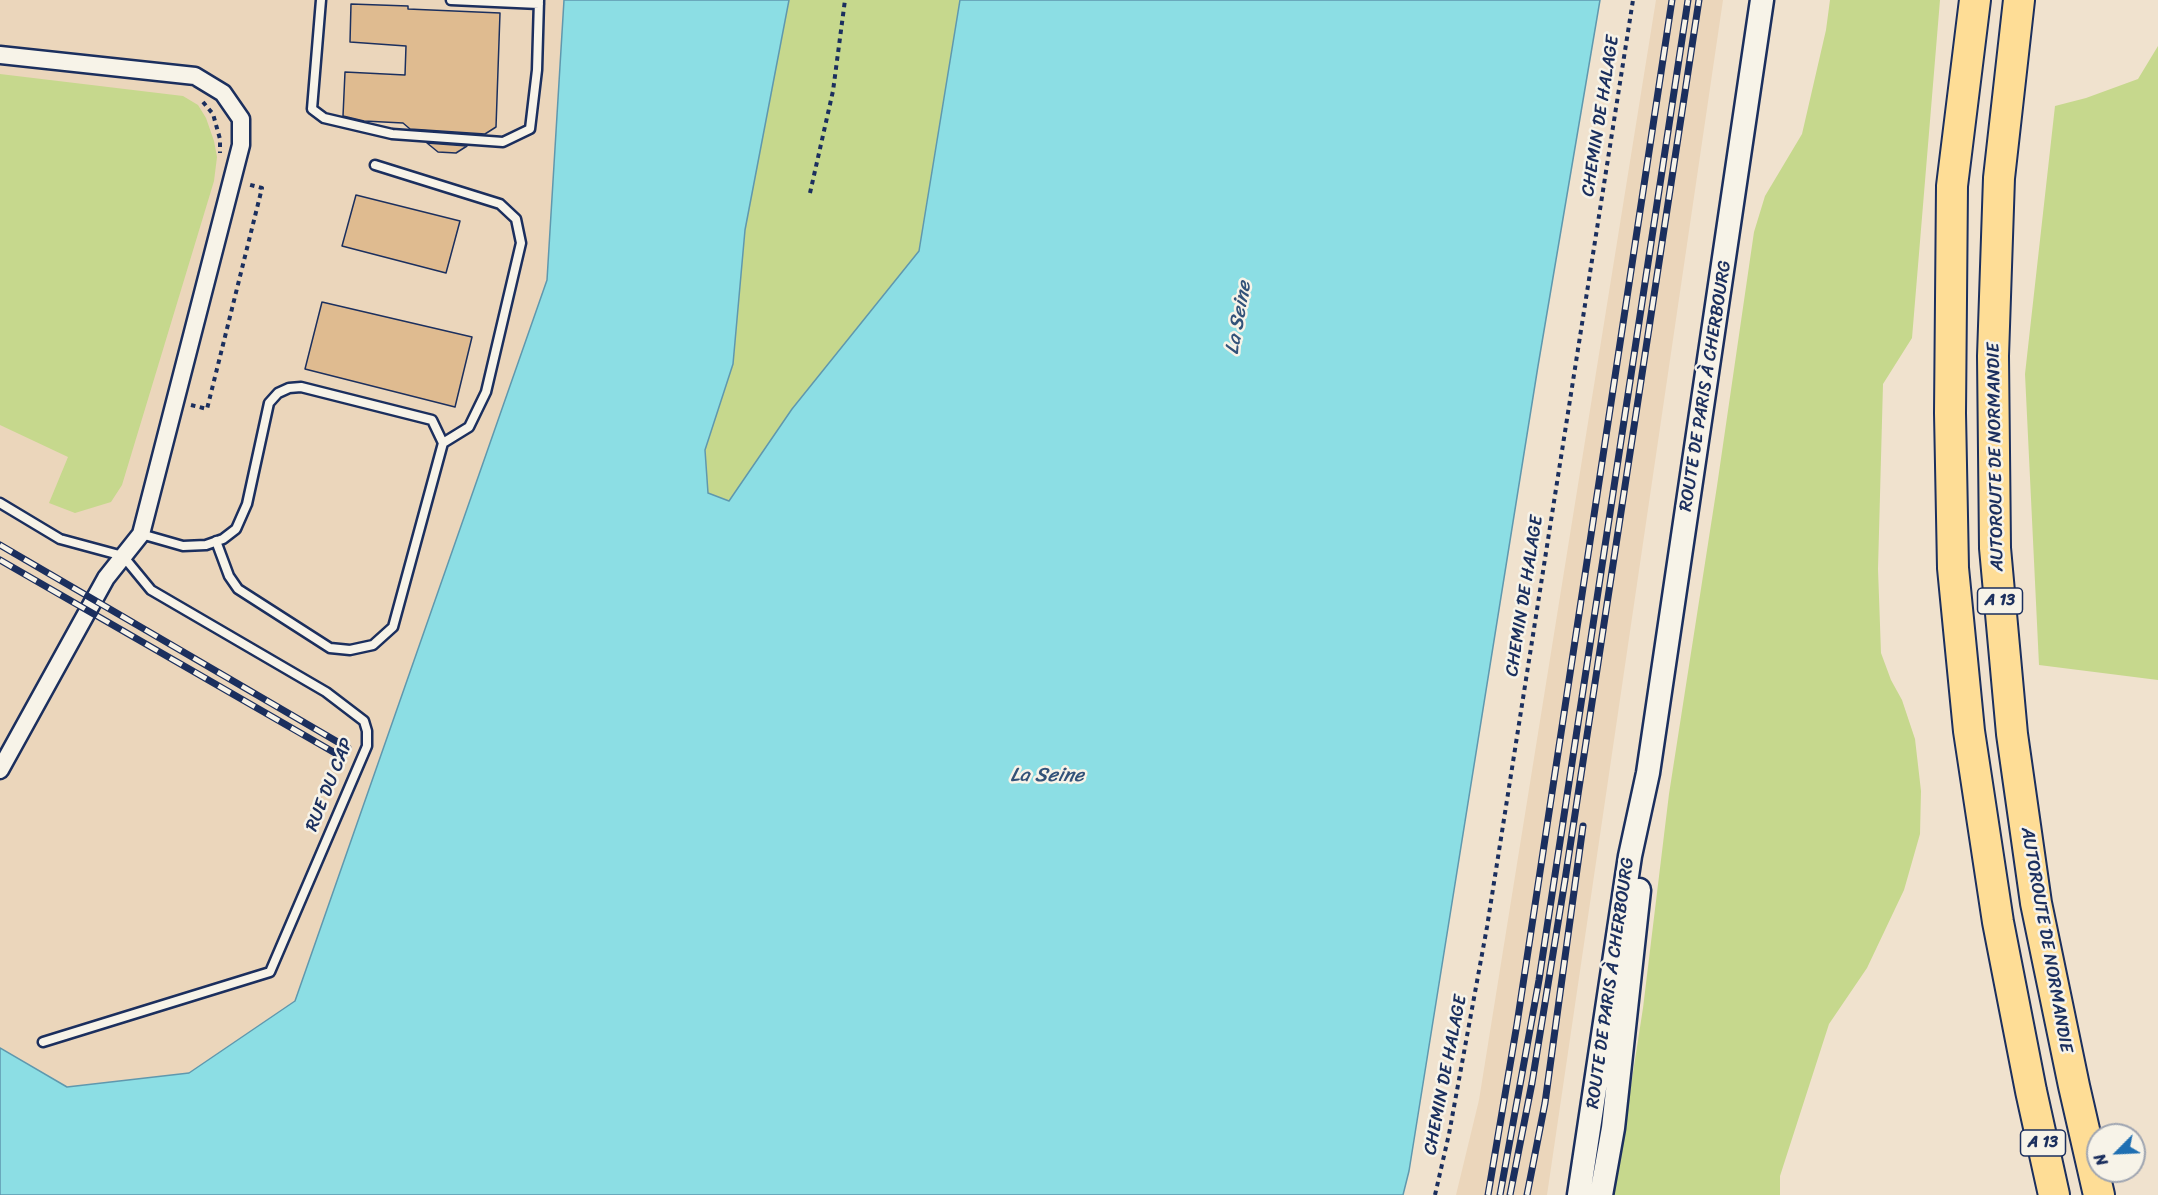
<!DOCTYPE html>
<meta charset="utf-8">
<style>
body{margin:0}
#map{position:relative;width:2158px;height:1195px;overflow:hidden;background:#f0e2ce;font-family:Sriracha,sans-serif}
canvas{display:block}
.north{position:absolute;left:2086px;top:1123px;width:60px;height:60px;box-sizing:border-box;background:#f7f3e8;border:2px solid #9fa5b1;border-radius:50%;rotate:246deg;font-size:16px;font-weight:700;line-height:24px;text-align:center;color:#1b2f5e}
.north::after{content:'';display:block;margin:auto;width:21px;height:27px;background:#1f6fb2;clip-path:polygon(50% 0,100% 100%,50% 72%,0 100%)}
</style>
<div id="map">
<canvas width="2158" height="1195"></canvas>
<div class="north">N</div>
</div>
<script>
const context = document.querySelector('canvas').getContext('2d');
context.lineJoin = 'round';
function paint(path, color) { context.fillStyle = color; context.fill(path, 'evenodd'); }
const toPath = rows => new Path2D(rows.map(r => 'M' + r).join(''));
function stroke(path, color, width, dash) { context.strokeStyle = color; context.lineWidth = width; context.lineCap = dash ? 'butt' : 'round'; context.setLineDash(dash || []); context.stroke(path); }
function write(font, color, halo, rows, align = 'center') {
  context.font = font + ' Sriracha,sans-serif'; context.lineWidth = 5; context.setLineDash([]); context.textBaseline = 'middle'; context.strokeStyle = halo; context.fillStyle = color; for (const [text, x, y, turn = 0] of rows) {
    context.save(); context.translate(x, y); context.rotate((+turn || 0) * Math.PI / 180); context.textAlign = isNaN(turn) ? turn : align; if (halo) context.strokeText(text, 0, 0); context.fillText(text, 0, 0); context.restore();
  }
}
paint(toPath([
 [0,0,564,0,547,280,295,1001,189,1073,67,1087,0,1048],
 [1656,0,1723,0,1547,1195,1456,1195,1479,1100]
]), '#ebd6bb');
paint(toPath([
 [789,0,960,0,919,251,792,409,729,501,708,493,705,450,733,364,745,230],
 [1830,0,1940,0,1912,338,1883,384,1878,569,1881,653,1891,680,1902,700,1915,739,1921,791,1920,834,1904,890,1867,968,1829,1024,1780,1176,1780,1195,1614,1195,1643,1008,1669,794,1717,486,1754,232,1765,196,1802,134,1826,30],
 [2158,46,2158,680,2039,665,2025,374,2055,106,2086,98,2138,79],
 [0,74,183,96,198,105,206,118,214,141,217,157,214,181,122,485,111,502,75,513,49,503,68,457,0,425]
]), '#c6d88d');
const water = toPath([
 [564,0,789,0,745,230,733,364,705,450,708,493,729,501,792,409,919,251,960,0,1600,0,1538,366,1409,1171,1403,1195,0,1195,0,1048,67,1087,189,1073,295,1001,547,280,564,0]
]);
paint(water, '#8cdee4');
stroke(water, '#5f98ae', 1.5);
const building = toPath([
 [351,4,408,6,408,9,500,13,496,127,485,134,410,129,403,123,364,121,343,116,345,72,405,75,406,46,350,42,351,4],
 [427,143,467,146,456,153,438,152,427,143],
 [356,195,460,221,446,273,342,246,356,195],
 [322,302,472,337,455,407,305,369,322,302]
]);
paint(building, '#dfbb90');
stroke(building, '#1b2f5e', 1.5);
const service = toPath([
 [321,0,312,109,324,118,392,134,503,142,530,129,537,70,539,0],
 [451,0,539,4],
 [375,165,500,204,516,219,521,243,486,392,469,427,443,443],
 [0,503,60,539,123,556,151,590,326,692,364,721,367,731,367,746,270,972,43,1042],
 [141,534,183,546,206,545,223,539,236,529,247,504,269,403,278,393,289,388,301,387,432,420,443,443,393,627,373,645,350,650,330,648,238,589,229,576,216,541]
]);
const minor = toPath([
 [0,55,195,76,223,93,241,119,241,145,141,534,106,578,0,770]
]);
const secondary = toPath([
 [1579,1195,1630,856,1648,773,1762,0],
 [1601,1195,1613,1128,1639,890]
]);
const motorway = toPath([
 [1975,0,1952,186,1950,413,1953,568,1969,731,1998,922,2031,1091,2054,1195],
 [2019,0,1999,178,1993,356,1995,548,2012,734,2036,903,2074,1086,2099,1195]
]);
stroke(service, '#1b2f5e', 13);
stroke(minor, '#1b2f5e', 21);
stroke(secondary, '#1b2f5e', 27);
stroke(motorway, '#1b2f5e', 34);
stroke(toPath([
 [203,102,213,114,220,139,220,153],
 [810,193,833,91,845,0],
 [191,405,207,409,262,188,247,184],
 [1435,1195,1449,1134,1487,927,1633,0]
]), '#1b2f5e', 4, [4.5, 4.5]);
stroke(service, '#f7f3e8', 8);
stroke(minor, '#f7f3e8', 16);
stroke(secondary, '#f7f3e8', 22);
stroke(motorway, '#fedd96', 30);
const rail = toPath([
 [0,545,348,748],
 [0,560,342,757],
 [1488,1195,1517,1024,1672,0],
 [1500,1195,1539,980,1688,0],
 [1510,1195,1532,1083,1565,880,1699,0],
 [1527,1195,1545,1103,1583,826]
]);
stroke(rail, '#1b2f5e', 7);
stroke(rail, '#f7f3e8', 4.5, [14]);
for (const [x, y, w] of [
 [2000,601,45],
 [2043,1143,45]
]) { const box = new Path2D(); box.roundRect(x - w / 2, y - 13, w, 26, 4.5); context.fillStyle = '#f7f3e8'; context.fill(box); stroke(box, '#1b2f5e', 1.5); }
write('bold 16px', '#1b2f5e', null, [
 ["A 13",2000,601],
 ["A 13",2043,1143]
]);
write('18px', '#1b2f5e', '#f7f3e8', [
 ["CHEMIN DE HALAGE",1601,116,-81],
 ["ROUTE DE PARIS À CHERBOURG",1706,386,-81],
 ["AUTOROUTE DE NORMANDIE",1996,457,-91],
 ["CHEMIN DE HALAGE",1525,596,-81],
 ["RUE DU CAP",330,785,-68],
 ["AUTOROUTE DE NORMANDIE",2046,940,80],
 ["ROUTE DE PARIS À CHERBOURG",1611,983,-82],
 ["CHEMIN DE HALAGE",1446,1075,-79]
]);
write('italic 20px', '#325279', '#f7f3e8', [
 ["La Seine",1239,318,-80],
 ["La Seine",1047,776]
]);
</script>
